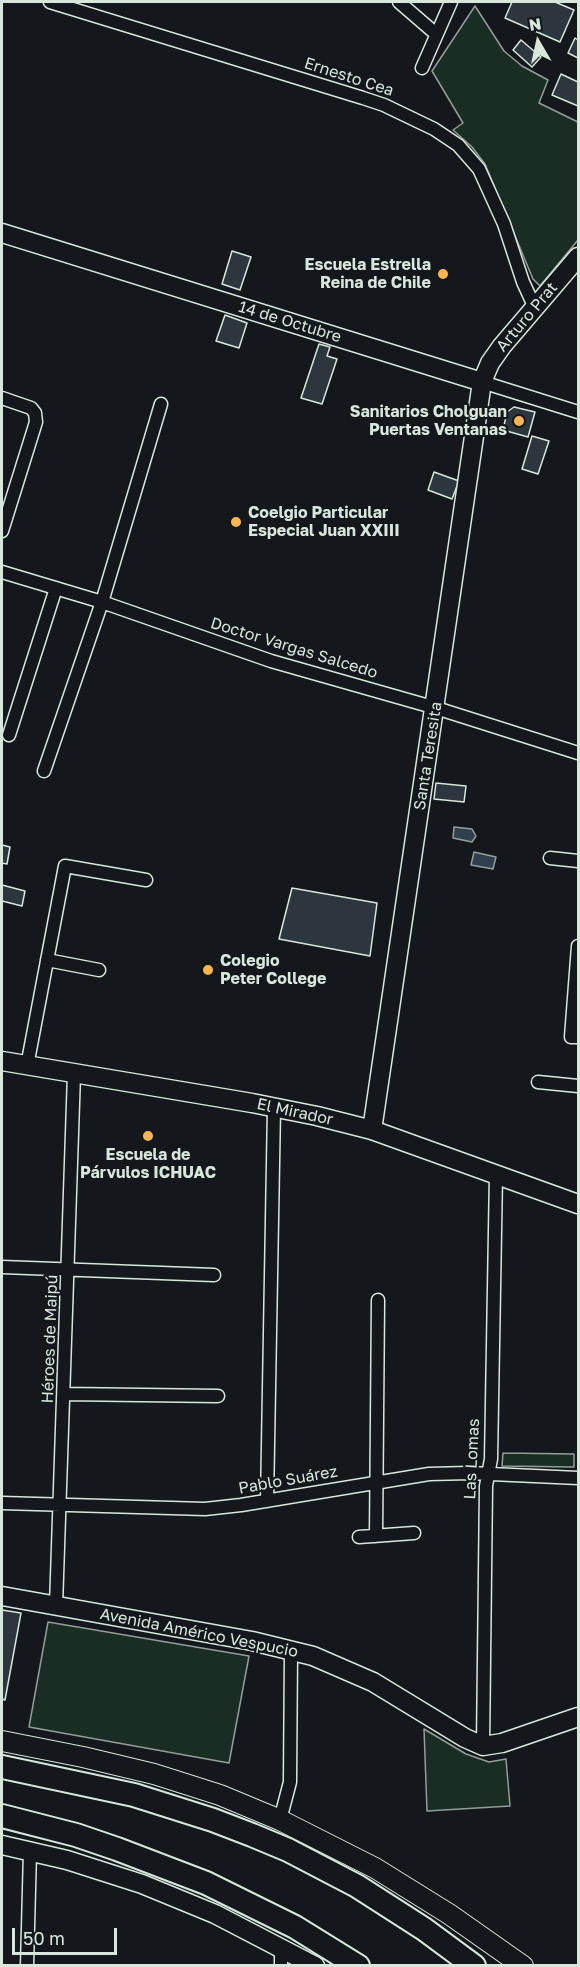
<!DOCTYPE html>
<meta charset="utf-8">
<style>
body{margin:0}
#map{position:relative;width:580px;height:1967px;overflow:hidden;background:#14181c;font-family:"Golos Text",sans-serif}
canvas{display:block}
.frame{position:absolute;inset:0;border:3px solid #d8e6dc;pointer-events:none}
.north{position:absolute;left:508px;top:12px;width:60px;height:60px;-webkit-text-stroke:4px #14181c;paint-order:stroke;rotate:351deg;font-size:16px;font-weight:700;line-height:24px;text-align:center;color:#d8e6dc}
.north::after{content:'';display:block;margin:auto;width:21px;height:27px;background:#d8e6dc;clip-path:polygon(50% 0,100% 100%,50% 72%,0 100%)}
.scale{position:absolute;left:12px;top:1928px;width:105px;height:27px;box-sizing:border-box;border:3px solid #d8e6dc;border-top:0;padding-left:8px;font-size:18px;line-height:21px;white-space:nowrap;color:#d8e6dc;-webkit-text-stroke:4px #14181c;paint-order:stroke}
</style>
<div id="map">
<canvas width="580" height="1967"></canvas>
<div class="frame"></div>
<div class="north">N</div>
<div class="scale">50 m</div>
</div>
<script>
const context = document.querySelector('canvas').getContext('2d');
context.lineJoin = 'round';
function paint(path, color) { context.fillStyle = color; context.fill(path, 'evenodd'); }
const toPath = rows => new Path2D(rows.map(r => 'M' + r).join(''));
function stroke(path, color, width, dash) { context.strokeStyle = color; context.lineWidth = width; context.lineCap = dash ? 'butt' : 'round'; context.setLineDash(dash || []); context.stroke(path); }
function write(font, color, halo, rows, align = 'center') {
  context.font = font + ' "Golos Text",sans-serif'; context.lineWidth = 4.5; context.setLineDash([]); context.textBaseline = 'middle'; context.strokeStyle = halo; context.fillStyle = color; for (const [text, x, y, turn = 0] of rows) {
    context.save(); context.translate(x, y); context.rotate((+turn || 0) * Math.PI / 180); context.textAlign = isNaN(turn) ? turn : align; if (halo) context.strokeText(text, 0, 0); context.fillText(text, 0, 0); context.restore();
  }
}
const green = toPath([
 [475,6,504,51,522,66,548,80,539,103,578,122,578,240,540,286,533,279,485,164,472,147,453,130,463,123,432,71,475,6],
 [503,1453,574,1454,574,1467,502,1466,503,1453],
 [48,1622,249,1656,229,1763,29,1727,48,1622],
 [424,1729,466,1754,489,1762,506,1759,510,1806,427,1811,424,1729]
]);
paint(green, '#1a2d24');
stroke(green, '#939e99', 1.5);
const water = toPath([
 [454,827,472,829,476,836,472,842,453,838,454,827],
 [474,852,496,857,493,869,471,865,474,852]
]);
paint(water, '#2f3f4d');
stroke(water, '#939e99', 1.5);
const building = toPath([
 [512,2,555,2,574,10,560,42,505,18,512,2],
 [575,38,578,40,578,58,568,53,575,38],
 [521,40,541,57,532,67,513,50,521,40],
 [561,74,578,82,578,106,552,95,561,74],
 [232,251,251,257,240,290,222,284,232,251],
 [225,315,247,323,239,348,216,341,225,315],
 [319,344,330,347,327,356,337,359,322,404,301,398,319,344],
 [514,407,535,412,528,437,503,430,507,412,514,407],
 [532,436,549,441,538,474,522,469,532,436],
 [434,472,459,481,452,499,428,490,434,472],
 [436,783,466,786,464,802,434,799,436,783],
 [2,845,10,847,7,864,2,863,2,845],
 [2,885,25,891,22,906,2,901,2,885],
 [292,888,377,903,370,956,279,939,292,888],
 [2,1610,21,1613,5,1700,2,1699,2,1610]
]);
paint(building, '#2c363c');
stroke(building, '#d8e6dc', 1.5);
const street = toPath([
 [50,2,363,98,384,105,434,129,458,145,479,169,504,224,523,282,535,308],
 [399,2,436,34],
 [422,68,451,2],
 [482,382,578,412],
 [2,398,31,408,35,413,36,422,2,531],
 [2,572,102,602,271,661,436,708,578,753],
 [9,735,56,588],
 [44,771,102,602,161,404],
 [550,858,578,861],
 [578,946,571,1037,578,1037],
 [47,960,99,970],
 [27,1066,65,866,146,880],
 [538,1082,578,1086],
 [2,1267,214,1275],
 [65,1394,218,1396],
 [267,1501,274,1107],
 [2,1503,205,1509,241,1505,429,1474,469,1473,578,1478],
 [376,1536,378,1300],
 [359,1537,414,1533],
 [56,1606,74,1074],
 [483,1746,486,1486,491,1459,496,1174],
 [280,1820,290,1782,291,1650],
 [281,1947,281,1966],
 [27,1966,30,1851]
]);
const secondary = toPath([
 [2,233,482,382],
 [2,1061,252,1103,317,1116,372,1130,578,1204],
 [372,1130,482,382,490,363,502,346,578,257],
 [2,1596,252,1641,313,1656,373,1682,465,1738,483,1746,502,1743,578,1717],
 [2,1845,67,1860,142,1884,215,1914,315,1966]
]);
const primary = toPath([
 [2,1741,83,1757,154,1774,220,1795,280,1820,375,1868,449,1914,523,1966]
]);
const highway = toPath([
 [2,1767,134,1795,213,1820,252,1835,288,1850,357,1886,424,1929,474,1966],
 [2,1816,76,1835,117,1849,206,1883,295,1927,358,1966]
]);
stroke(street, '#d8e6dc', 15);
stroke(secondary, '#d8e6dc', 21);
stroke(primary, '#d8e6dc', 22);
stroke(highway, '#d8e6dc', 26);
stroke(street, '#14181c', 12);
stroke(secondary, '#14181c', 18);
stroke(primary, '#14181c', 20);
stroke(highway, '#14181c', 22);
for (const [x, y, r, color] of [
 [443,274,6,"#ffb74d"],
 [519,421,6,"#ffb74d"],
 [236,522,6,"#ffb74d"],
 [208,970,6,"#ffb74d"],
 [148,1136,6,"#ffb74d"]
]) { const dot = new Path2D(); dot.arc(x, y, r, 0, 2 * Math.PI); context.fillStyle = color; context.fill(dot); stroke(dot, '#14181c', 2); }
write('16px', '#d8e6dc', '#14181c', [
 ["Ernesto Cea",349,77,18],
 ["Arturo Prat",527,317,-50],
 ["14 de Octubre",290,322,17],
 ["Doctor Vargas Salcedo",294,648,17],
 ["Santa Teresita",428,756,-81],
 ["El Mirador",295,1112,12],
 ["Héroes de Maipú",50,1339,-88],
 ["Las Lomas",472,1459,-87],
 ["Pablo Suárez",288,1480,-10],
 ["Avenida Américo Vespucio",199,1633,11]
]);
write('bold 16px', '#d8e6dc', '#14181c', [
 ["Escuela Estrella",431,265],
 ["Reina de Chile",431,283],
 ["Sanitarios Cholguan",507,412],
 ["Puertas Ventanas",507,430],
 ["Coelgio Particular",248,513,"left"],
 ["Especial Juan XXIII",248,531,"left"],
 ["Colegio",220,961,"left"],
 ["Peter College",220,979,"left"],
 ["Escuela de",148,1155,"center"],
 ["Párvulos ICHUAC",148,1173,"center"]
], 'right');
</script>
